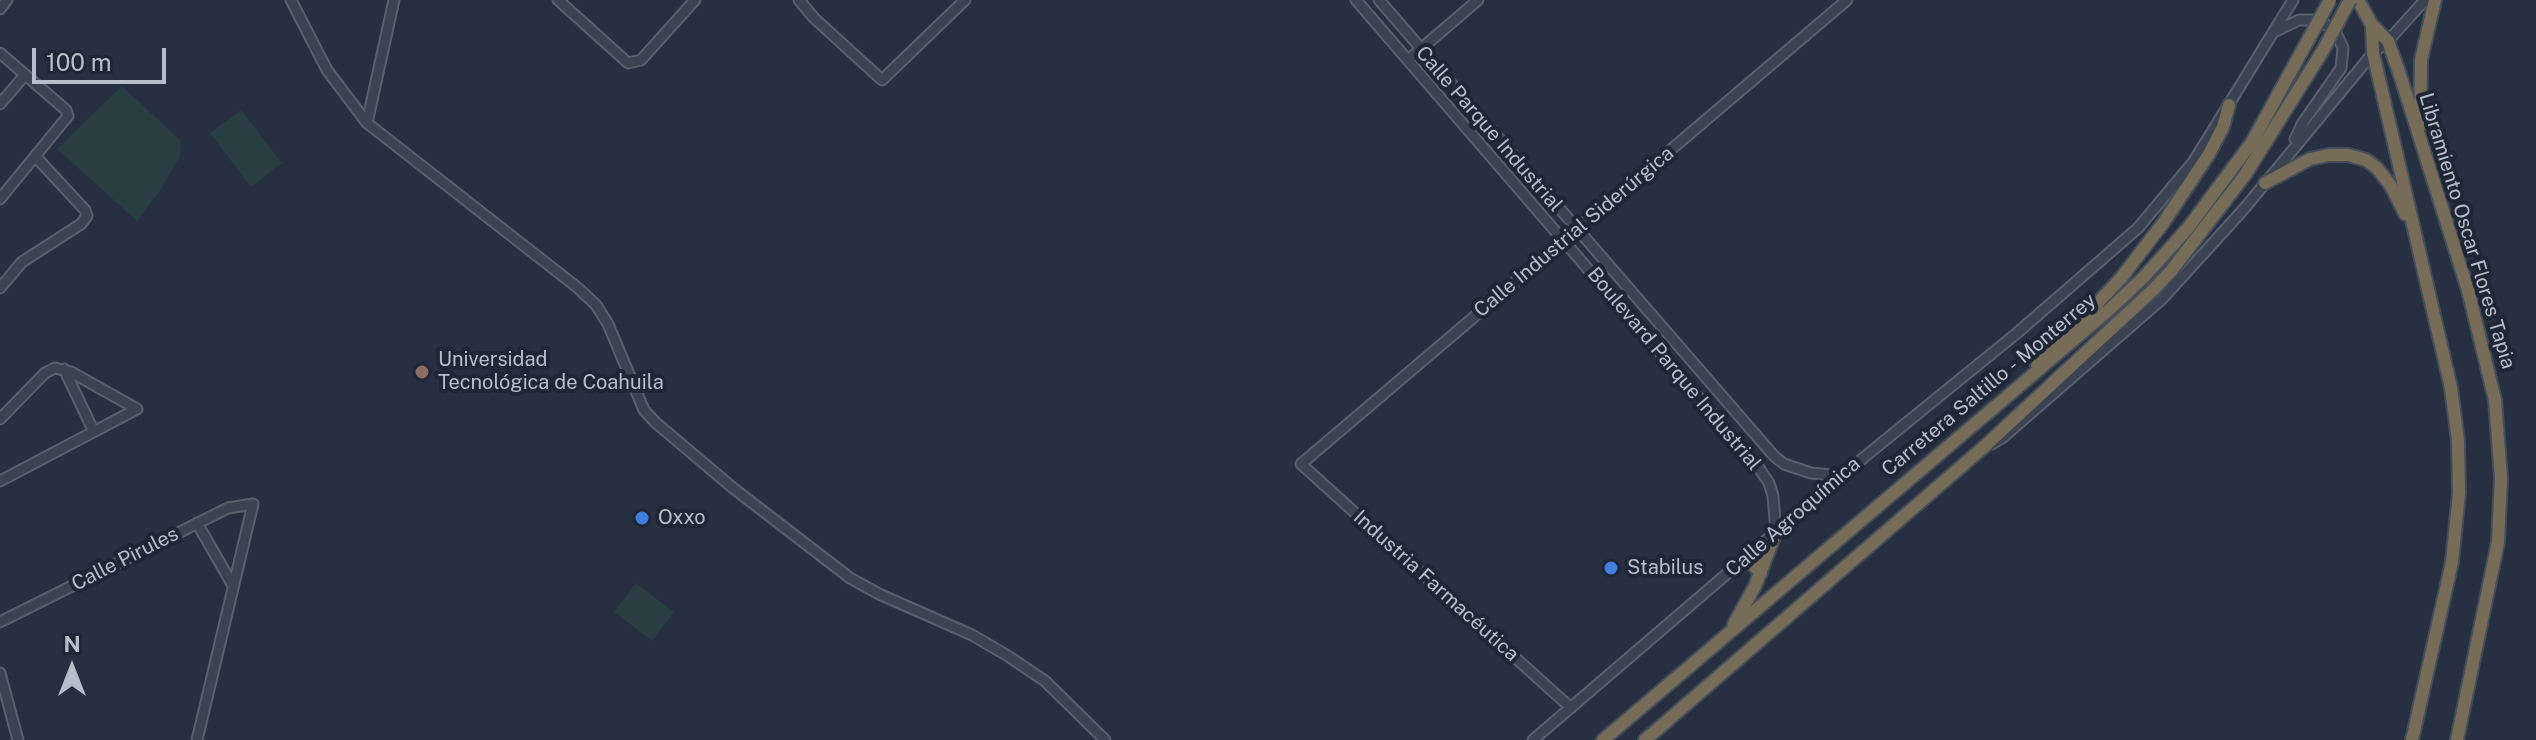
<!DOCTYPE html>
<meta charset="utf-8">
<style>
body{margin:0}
#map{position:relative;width:2536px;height:740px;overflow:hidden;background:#263041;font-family:"Public Sans",sans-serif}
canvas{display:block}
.north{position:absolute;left:32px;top:628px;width:80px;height:80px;-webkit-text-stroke:6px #1f2736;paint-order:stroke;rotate:0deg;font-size:22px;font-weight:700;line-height:32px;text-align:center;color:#b7becb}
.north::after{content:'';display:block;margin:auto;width:28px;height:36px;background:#b7becb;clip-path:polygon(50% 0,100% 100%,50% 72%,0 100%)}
.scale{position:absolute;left:32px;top:48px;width:134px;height:36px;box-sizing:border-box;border:4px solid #b7becb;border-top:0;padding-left:10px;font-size:24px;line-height:28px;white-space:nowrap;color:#b7becb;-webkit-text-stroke:6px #1f2736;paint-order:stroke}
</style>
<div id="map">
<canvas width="2536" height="740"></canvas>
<div class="north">N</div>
<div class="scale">100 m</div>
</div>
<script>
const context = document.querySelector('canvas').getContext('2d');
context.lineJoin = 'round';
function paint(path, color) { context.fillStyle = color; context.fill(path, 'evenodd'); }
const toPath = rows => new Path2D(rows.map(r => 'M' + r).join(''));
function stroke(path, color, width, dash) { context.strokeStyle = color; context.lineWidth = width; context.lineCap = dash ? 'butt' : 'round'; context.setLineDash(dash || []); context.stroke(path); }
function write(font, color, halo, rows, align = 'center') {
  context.font = font + ' "Public Sans",sans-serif'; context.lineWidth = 8; context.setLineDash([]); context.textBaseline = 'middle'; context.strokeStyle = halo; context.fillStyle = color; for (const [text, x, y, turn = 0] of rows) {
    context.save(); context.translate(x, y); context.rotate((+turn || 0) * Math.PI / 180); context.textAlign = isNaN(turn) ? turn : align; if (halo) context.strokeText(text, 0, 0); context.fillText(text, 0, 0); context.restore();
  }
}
paint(toPath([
 [122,86,181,141,180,156,161,189,137,221,57,149],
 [241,110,282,163,251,187,210,133],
 [636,583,674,612,652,641,614,612]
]), '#283e42');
const minor = toPath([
 [291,0,327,70,367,123,578,288,596,305,608,324,644,410,655,422,733,488,850,578,879,594,972,635,1008,656,1045,681,1105,740],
 [558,0,628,63,641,60,695,0],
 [799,0,814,18,882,80,965,0],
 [1356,0,1757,465,1769,483,1773,496,1776,532],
 [1379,0,1774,456,1784,464,1811,473,1841,476],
 [0,9,7,0],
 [2276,31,2299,20,2315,20,2324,23,2336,33,2343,48,2341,68,2302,124,2295,139],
 [0,53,66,110,68,116,0,199],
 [1408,60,1478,0],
 [0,104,25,75],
 [367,123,394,0],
 [0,288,22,262,81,224,87,216,85,210,35,156],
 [64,369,94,432],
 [0,419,45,373,55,368,71,372,137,409],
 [1992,444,2002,438,2162,299,2243,210,2373,53,2388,41,2425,0],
 [0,481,137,409],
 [197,523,232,584],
 [0,622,228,508,253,504,197,740],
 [0,673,18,740],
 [1571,708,1301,464,1847,0],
 [1533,740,1841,476,2017,333,2138,228,2194,161,2293,0]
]);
const highway = toPath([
 [2358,0,2372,25,2388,41,2400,75,2468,290,2495,400,2501,478,2498,542,2457,740],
 [2372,25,2373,53,2451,388,2458,441,2459,493,2452,562,2412,740],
 [2420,126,2421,60,2435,0],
 [2265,183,2310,159,2329,155,2348,155,2366,160,2377,168,2391,186,2405,214],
 [2037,365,2047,350,2095,306,2121,278,2164,222,2209,154,2223,127,2229,105],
 [1746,558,1761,573],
 [1734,624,1755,586,1776,532],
 [1603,740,2110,309,2143,278,2188,228,2252,142,2307,42],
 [1645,740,1985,446,2153,290,2171,271,2245,175,2322,52]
]);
stroke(minor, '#58606e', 13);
stroke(highway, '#454d5b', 16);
stroke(minor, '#3b4251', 9);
stroke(highway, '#776c58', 12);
const highwayBridge = toPath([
 [2307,42,2330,0],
 [2322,52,2350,0]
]);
stroke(highwayBridge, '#454d5b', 16, []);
stroke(highwayBridge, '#776c58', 12);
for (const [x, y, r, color] of [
 [422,372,8,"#8d6e63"],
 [642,518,8,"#3f7fe0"],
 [1611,568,8,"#3f7fe0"]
]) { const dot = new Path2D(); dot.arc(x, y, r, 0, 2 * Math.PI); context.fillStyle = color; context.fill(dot); stroke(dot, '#1f2736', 3); }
write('20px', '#b7becb', '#1f2736', [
 ["Calle Parque Industrial",1489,129,49],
 ["Libramiento Oscar Flores Tapia",2467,231,73],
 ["Calle Industrial Siderúrgica",1574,232,-40],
 ["Boulevard Parque Industrial",1674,369,50],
 ["Carretera Saltillo - Monterrey",1989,385,-40],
 ["Calle Agroquímica",1793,517,-41],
 ["Calle Pirules",125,559,-27],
 ["Industria Farmacéutica",1436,586,42]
]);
write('20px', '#b7becb', '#1f2736', [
 ["Universidad",438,360],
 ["Tecnológica de Coahuila",438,383],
 ["Oxxo",658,518],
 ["Stabilus",1627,568]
], 'left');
</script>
